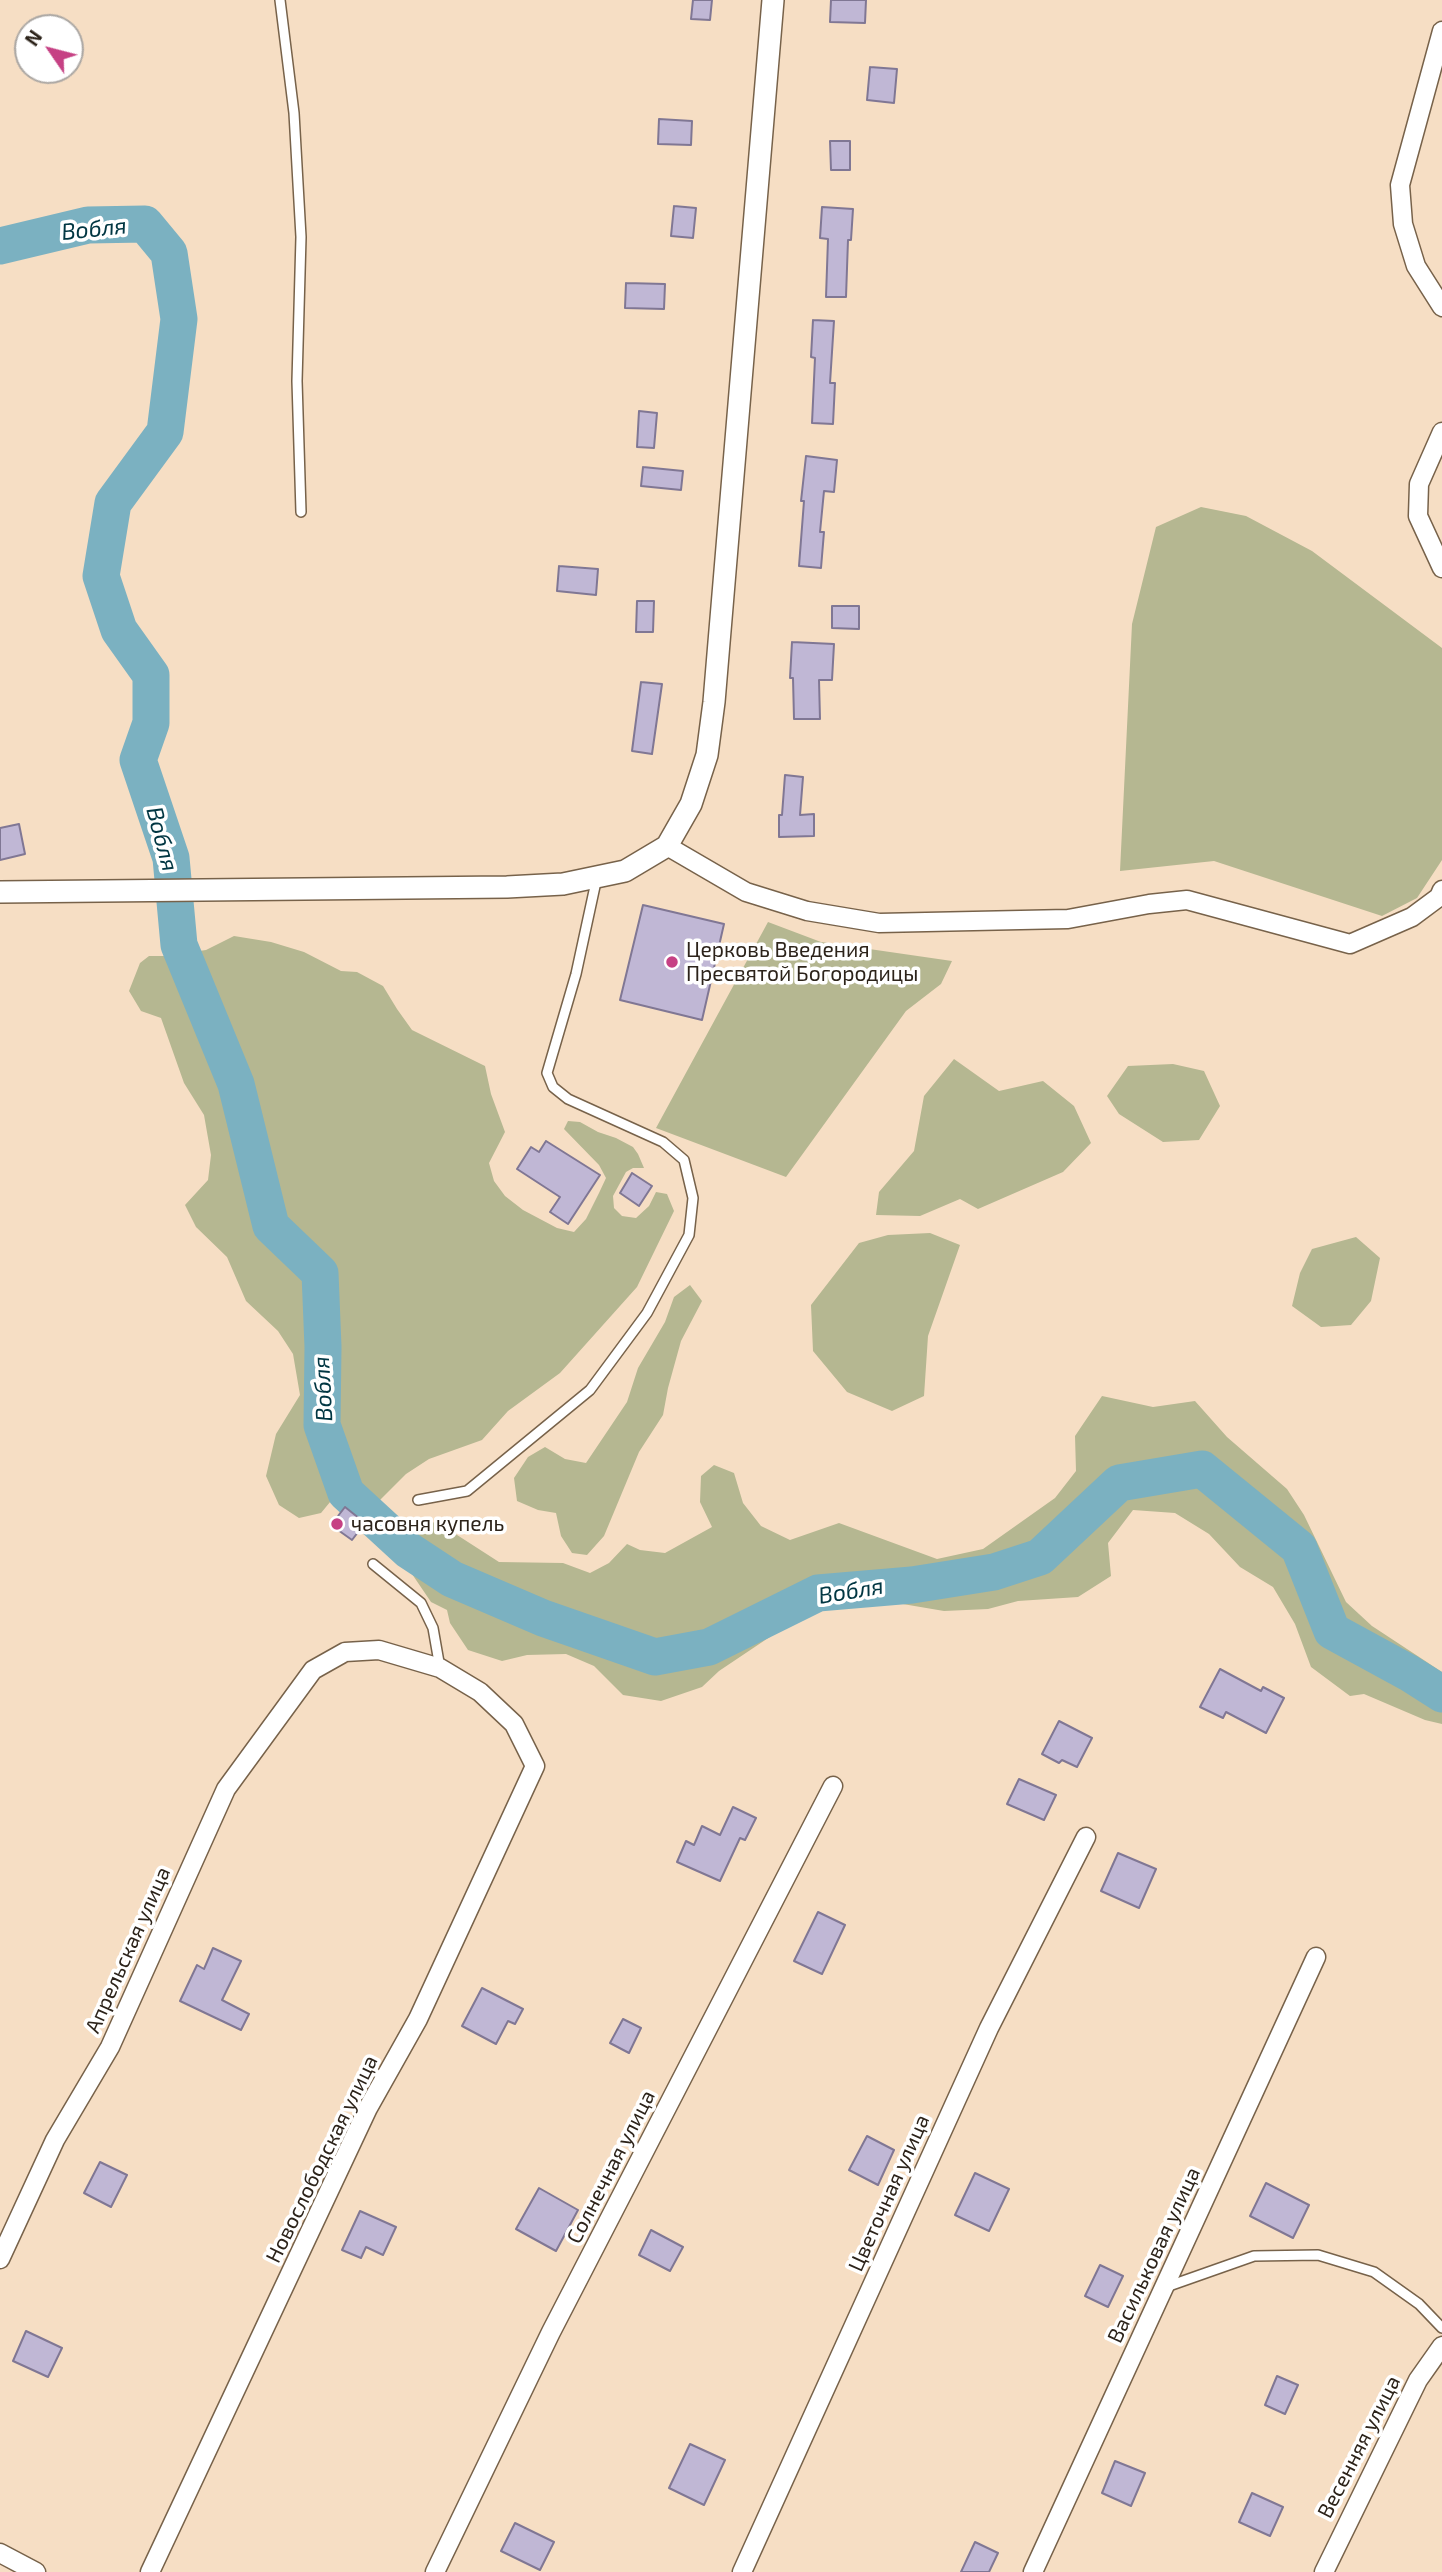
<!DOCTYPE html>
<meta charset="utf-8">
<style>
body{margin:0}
#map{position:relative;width:1442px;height:2572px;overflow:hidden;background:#f6dec4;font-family:"Exo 2",sans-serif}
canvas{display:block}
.north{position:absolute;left:14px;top:14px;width:70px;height:70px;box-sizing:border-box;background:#fff;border:2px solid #aba7a3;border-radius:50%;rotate:305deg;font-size:19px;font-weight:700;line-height:28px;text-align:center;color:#2c231a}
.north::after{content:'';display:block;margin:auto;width:24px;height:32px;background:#c64184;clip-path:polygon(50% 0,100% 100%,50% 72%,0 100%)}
</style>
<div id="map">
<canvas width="1442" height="2572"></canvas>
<div class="north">N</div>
</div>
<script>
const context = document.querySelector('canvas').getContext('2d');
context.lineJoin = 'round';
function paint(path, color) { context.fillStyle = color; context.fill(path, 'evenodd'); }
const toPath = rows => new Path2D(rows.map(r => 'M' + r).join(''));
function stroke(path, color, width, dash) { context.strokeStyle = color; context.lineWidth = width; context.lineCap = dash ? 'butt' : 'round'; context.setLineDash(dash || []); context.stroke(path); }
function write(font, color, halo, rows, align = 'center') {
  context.font = font + ' "Exo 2",sans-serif'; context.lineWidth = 7; context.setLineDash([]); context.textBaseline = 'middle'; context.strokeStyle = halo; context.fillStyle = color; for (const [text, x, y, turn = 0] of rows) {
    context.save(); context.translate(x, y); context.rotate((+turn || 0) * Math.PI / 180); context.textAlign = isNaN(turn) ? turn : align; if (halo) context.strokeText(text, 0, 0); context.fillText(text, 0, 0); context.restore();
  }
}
paint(toPath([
 [1201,507,1246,516,1312,551,1442,648,1442,860,1417,898,1382,916,1214,861,1120,871,1132,624,1156,527],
 [768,922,821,942,952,961,941,984,906,1011,786,1177,656,1128],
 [234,936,271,942,304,952,341,971,357,972,383,986,397,1009,412,1030,485,1066,491,1094,505,1132,489,1163,494,1181,505,1196,523,1210,557,1228,574,1232,586,1219,599,1193,606,1178,599,1165,564,1129,568,1121,580,1122,598,1132,616,1138,633,1147,638,1154,644,1168,633,1168,626,1172,613,1196,614,1208,622,1216,636,1218,649,1206,656,1192,667,1194,674,1211,637,1287,560,1373,508,1411,482,1440,429,1459,406,1474,380,1500,360,1493,335,1496,321,1513,299,1518,279,1505,266,1476,276,1434,300,1395,293,1354,278,1331,246,1301,227,1257,196,1227,185,1205,208,1180,211,1155,204,1115,184,1083,161,1018,141,1011,129,991,140,963,149,956,165,956,206,950],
 [954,1059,999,1091,1043,1081,1074,1106,1091,1143,1063,1172,978,1209,960,1199,920,1216,876,1215,879,1192,914,1151,924,1096],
 [1173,1064,1204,1071,1220,1106,1199,1140,1163,1142,1119,1114,1107,1096,1128,1066],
 [930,1233,960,1245,928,1336,924,1396,892,1411,847,1392,813,1351,811,1305,859,1243,888,1235],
 [1356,1237,1380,1258,1371,1301,1351,1325,1321,1327,1292,1306,1300,1273,1312,1249],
 [690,1285,702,1301,681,1341,668,1388,663,1415,639,1452,604,1536,587,1555,572,1553,561,1536,556,1513,538,1510,517,1501,514,1478,528,1457,545,1447,565,1459,586,1463,627,1402,638,1368,665,1322,674,1297],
 [1102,1396,1153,1407,1195,1401,1227,1437,1287,1489,1304,1515,1346,1602,1372,1626,1442,1672,1442,1724,1425,1720,1364,1694,1350,1696,1311,1667,1295,1624,1273,1587,1240,1567,1209,1534,1175,1513,1133,1510,1108,1543,1111,1576,1078,1597,1018,1601,988,1609,944,1611,885,1601,845,1605,801,1616,719,1671,702,1687,661,1701,623,1695,594,1666,566,1654,527,1655,502,1661,468,1650,450,1623,447,1610,431,1602,412,1574,397,1560,395,1553,419,1519,440,1524,499,1562,563,1563,590,1573,609,1563,627,1544,640,1550,665,1553,712,1527,700,1502,701,1476,714,1465,734,1473,743,1503,761,1526,790,1540,839,1523,937,1559,983,1549,1055,1498,1076,1471,1075,1436]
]), '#b5b791');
stroke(toPath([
 [0,246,88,225,145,224,169,253,179,319,165,432,113,503,101,576,119,630,151,675,151,723,138,760,171,858,179,945,236,1084,271,1226,320,1273,323,1347,322,1425,346,1493,408,1550,452,1579,543,1618,655,1657,709,1647,818,1593,912,1585,994,1572,1040,1557,1119,1483,1202,1469,1299,1548,1332,1631,1409,1673,1442,1694]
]), '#7bb1c1', 37);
const building = toPath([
 [693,0,712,0,710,20,691,19,693,0],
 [831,0,866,0,865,23,830,22,831,0],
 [870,67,897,69,894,103,867,100,870,67],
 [659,119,692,121,691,145,658,144,659,119],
 [830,141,850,141,850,170,831,170,830,141],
 [674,206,696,208,693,238,671,236,674,206],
 [822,207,853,209,851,240,848,240,846,297,826,297,828,239,820,238,822,207],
 [626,283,665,284,664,309,625,308,626,283],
 [813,320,834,321,830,383,835,383,833,424,812,423,815,358,811,357,813,320],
 [639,411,657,413,654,448,637,447,639,411],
 [806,456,837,460,834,492,824,491,820,532,824,532,821,568,799,566,804,501,801,501,806,456],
 [643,467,683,471,681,490,641,486,643,467],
 [559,566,598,569,596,595,557,591,559,566],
 [637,601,654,601,653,632,636,632,637,601],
 [832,606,859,606,859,629,832,628,832,606],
 [792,642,834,644,832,680,819,680,820,719,794,719,793,678,790,678,792,642],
 [641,682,662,684,652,754,632,751,641,682],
 [785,775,803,777,800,815,814,814,814,836,779,837,779,815,782,815,785,775],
 [19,824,25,854,0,860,0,828,19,824],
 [643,905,724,924,702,1020,620,1000,643,905],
 [546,1141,600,1175,568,1224,550,1212,560,1197,517,1169,531,1147,539,1152,546,1141],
 [632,1173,652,1186,639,1206,620,1193,632,1173],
 [345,1507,365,1523,352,1540,331,1525,345,1507],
 [1220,1669,1261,1691,1263,1687,1284,1698,1266,1733,1226,1712,1223,1718,1200,1707,1220,1669],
 [1059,1721,1092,1738,1077,1767,1062,1760,1059,1763,1042,1754,1059,1721],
 [1019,1779,1056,1795,1044,1820,1007,1804,1019,1779],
 [733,1807,756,1818,745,1840,740,1838,720,1881,677,1862,686,1841,694,1845,702,1826,720,1835,733,1807],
 [1118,1853,1156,1869,1139,1908,1101,1891,1118,1853],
 [818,1912,845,1925,822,1974,794,1961,818,1912],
 [213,1948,241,1961,222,2000,249,2014,241,2030,180,2001,197,1965,204,1969,213,1948],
 [482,1988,523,2009,515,2024,508,2021,496,2044,462,2026,482,1988],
 [623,2019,641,2028,629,2053,610,2043,623,2019],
 [867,2136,894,2150,878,2185,849,2170,867,2136],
 [100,2162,127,2175,111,2207,84,2193,100,2162],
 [975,2173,1009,2189,989,2231,955,2215,975,2173],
 [1266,2183,1309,2205,1293,2238,1250,2216,1266,2183],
 [539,2188,578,2210,556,2251,516,2229,539,2188],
 [360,2211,396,2227,383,2255,366,2247,361,2258,342,2250,360,2211],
 [651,2230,683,2247,670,2271,639,2255,651,2230],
 [1100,2265,1123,2276,1108,2307,1085,2296,1100,2265],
 [26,2331,62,2348,48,2377,13,2361,26,2331],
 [1277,2376,1298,2385,1285,2414,1265,2405,1277,2376],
 [690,2444,725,2460,704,2505,669,2488,690,2444],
 [1115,2461,1145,2473,1131,2506,1102,2493,1115,2461],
 [1252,2493,1283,2507,1270,2536,1239,2522,1252,2493],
 [515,2523,554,2542,540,2570,501,2551,515,2523],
 [975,2542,998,2553,989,2572,961,2572,975,2542]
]);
paint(building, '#c0b7d5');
stroke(building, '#807794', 2);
const service = toPath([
 [280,0,294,113,301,237,297,381,301,512],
 [418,1500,467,1491,590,1390,647,1313,689,1235,693,1198,684,1160,663,1142,568,1099,553,1087,547,1073,576,974,597,877],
 [373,1564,421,1603,433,1628,440,1668],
 [1166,2287,1254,2256,1318,2255,1374,2272,1419,2304,1442,2328]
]);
const minor = toPath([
 [1442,31,1400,185,1403,224,1416,266,1442,307],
 [1442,432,1419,484,1418,516,1442,568],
 [667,846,746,892,807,911,879,923,1068,919,1149,904,1187,900,1350,944,1412,917,1439,897,1442,890],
 [0,2259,55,2140,110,2047,226,1789,313,1670,345,1652,379,1650,440,1668,480,1692,514,1724,535,1766,418,2019,368,2108,150,2572],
 [0,2553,36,2572],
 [435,2572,551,2332,833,1786],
 [742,2572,989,2028,1086,1837],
 [1033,2572,1316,1957],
 [1324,2572,1418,2380,1442,2346]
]);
const tertiary = toPath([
 [0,892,507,887,563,884,625,871,667,846,691,804,707,755,714,702,773,0]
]);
stroke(service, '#77624a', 12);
stroke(minor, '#77624a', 21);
stroke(tertiary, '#77624a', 24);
stroke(service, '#fff', 9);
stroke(minor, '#fff', 18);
stroke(tertiary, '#fff', 21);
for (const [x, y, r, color] of [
 [672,962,7,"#c64184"],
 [337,1524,7,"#c64184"]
]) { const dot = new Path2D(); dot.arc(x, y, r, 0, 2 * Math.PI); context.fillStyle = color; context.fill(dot); stroke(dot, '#fff', 2.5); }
write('21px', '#2c231a', '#fff', [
 ["Церковь Введения",686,950],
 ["Пресвятой Богородицы",686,974],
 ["часовня купель",351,1524]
], 'left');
write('21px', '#2c231a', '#fff', [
 ["Апрельская улица",128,1950,-66],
 ["Новослободская улица",322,2159,-64],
 ["Солнечная улица",611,2167,-63],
 ["Цветочная улица",889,2193,-66],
 ["Васильковая улица",1154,2255,-65],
 ["Весенняя улица",1359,2447,-63]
]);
write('italic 23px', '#013642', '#fff', [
 ["Вобля",94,229,-6],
 ["Вобля",162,839,75],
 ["Вобля",323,1389,-93],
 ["Вобля",851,1591,-9]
]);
</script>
